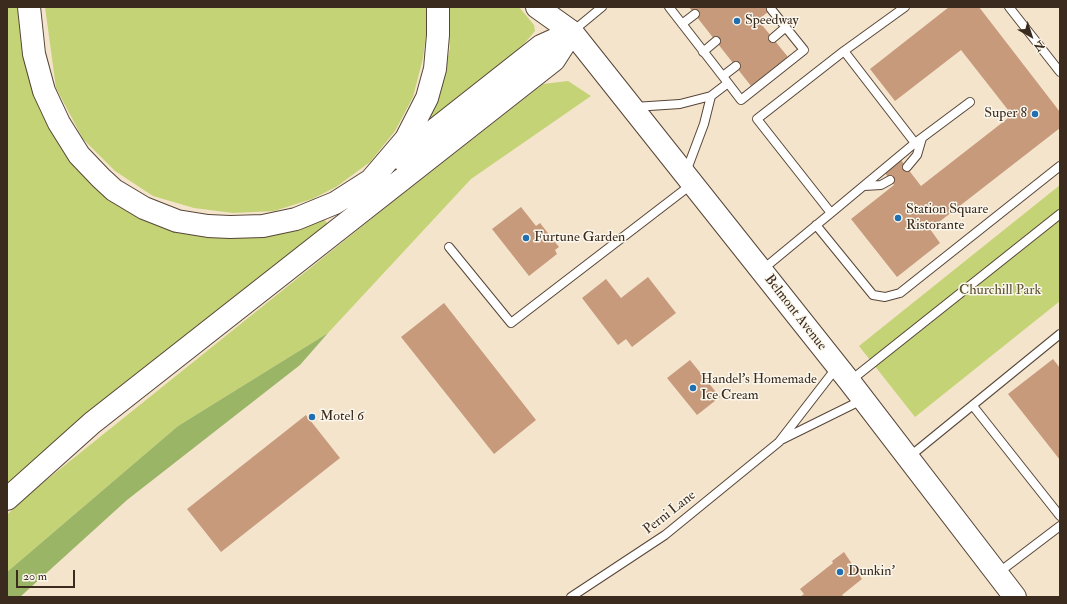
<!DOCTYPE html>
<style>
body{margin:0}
#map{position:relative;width:1067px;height:604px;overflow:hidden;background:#f5e4cc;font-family:"IM FELL Double Pica",serif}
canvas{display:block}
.frame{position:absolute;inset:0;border:8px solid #3b2a1e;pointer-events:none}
.north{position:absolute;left:1011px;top:16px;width:40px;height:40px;-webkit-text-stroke:3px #fbf7ec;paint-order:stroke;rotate:141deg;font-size:11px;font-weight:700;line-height:16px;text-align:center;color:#3b2a1e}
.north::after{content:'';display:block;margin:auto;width:14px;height:18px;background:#3b2a1e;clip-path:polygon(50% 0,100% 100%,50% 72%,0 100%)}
.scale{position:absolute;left:16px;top:570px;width:59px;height:18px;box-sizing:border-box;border:2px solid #3b2a1e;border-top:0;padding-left:5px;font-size:12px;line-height:14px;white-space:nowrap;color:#3b2a1e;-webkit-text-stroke:3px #fbf7ec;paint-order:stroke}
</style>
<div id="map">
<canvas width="1067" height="604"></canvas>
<div class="frame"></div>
<div class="north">N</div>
<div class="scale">20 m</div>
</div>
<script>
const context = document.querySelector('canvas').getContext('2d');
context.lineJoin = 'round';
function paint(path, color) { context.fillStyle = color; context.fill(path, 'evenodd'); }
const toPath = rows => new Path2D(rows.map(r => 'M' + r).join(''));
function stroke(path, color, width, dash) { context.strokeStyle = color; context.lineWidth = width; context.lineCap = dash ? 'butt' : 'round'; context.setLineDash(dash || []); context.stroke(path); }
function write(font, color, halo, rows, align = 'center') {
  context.font = font + ' "IM FELL Double Pica",serif'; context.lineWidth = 3; context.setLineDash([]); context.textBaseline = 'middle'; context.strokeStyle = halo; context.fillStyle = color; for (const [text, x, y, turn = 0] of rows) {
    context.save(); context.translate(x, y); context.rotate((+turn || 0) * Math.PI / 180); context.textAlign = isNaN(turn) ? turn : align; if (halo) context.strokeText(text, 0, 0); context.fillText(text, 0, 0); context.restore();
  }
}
paint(toPath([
 [7,7,23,7,79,167,224,237,260,237,296,231,324,219,330,227,7,488],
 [45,7,427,7,428,19,423,58,413,97,395,131,370,162,336,187,312,199,274,211,233,213,194,208,153,196,115,171,83,139,56,88],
 [448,7,519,7,534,25,535,31,523,45,423,127,440,92,450,48],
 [568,81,591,96,471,179,328,333,178,426,7,572,7,515,24,498,385,208,543,84],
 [1060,185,1060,301,915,417,859,346]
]), '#c3d375');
paint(toPath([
 [328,333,300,365,127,500,20,597,7,597,7,572,178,426]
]), '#9ab566');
paint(toPath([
 [689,7,774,7,758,20,788,57,751,86],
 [949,7,979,7,1060,112,1060,128,930,229,940,243,897,277,851,219,894,185,885,173,901,160,921,186,1012,115,961,50,895,101,870,69],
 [521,207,536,226,540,223,559,247,555,250,557,254,529,276,492,229],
 [648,277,676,313,632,347,626,339,618,345,582,298,606,279,621,298],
 [444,303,536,420,494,454,401,337],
 [1053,359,1060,368,1060,460,1008,394],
 [690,360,720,397,697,415,667,378],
 [306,415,340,458,221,552,187,509],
 [844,552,862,579,842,595,844,597,800,597,804,594,800,589,833,563,832,561]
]), '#c79a7c');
const lane = toPath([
 [1009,7,1060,72],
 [682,24,695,14],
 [573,31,602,7],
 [773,38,786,27],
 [844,51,915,143],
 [703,52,716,41],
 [723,76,736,66],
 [728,83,741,100,804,50,771,9],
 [634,107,680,104,711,96,728,83,669,7],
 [907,167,917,155,922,138],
 [686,172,704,124,711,96],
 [864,186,881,185,890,180],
 [831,213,915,143,970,102],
 [816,225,873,295,885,297,900,293,1060,166],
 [449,247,511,323,692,184],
 [762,270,831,213,757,119,844,51,905,7],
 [850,381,1060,214],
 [973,406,1060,516],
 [781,440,862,400],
 [909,457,1060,334],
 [998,573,1060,526],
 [571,597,665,535,779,442,837,367]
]);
const secondary = toPath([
 [537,7,572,32,850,382,1015,597]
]);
const highway = toPath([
 [29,7,34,54,44,91,59,123,79,155,101,178,114,190,144,208,177,221,208,226,230,227,263,226,296,219,335,203,371,180,406,139,427,98,435,69,438,35,438,7],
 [399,158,541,46,572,32],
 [7,499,92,423,554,60,572,32]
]);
stroke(lane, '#574638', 10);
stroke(secondary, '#574638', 24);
stroke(highway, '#574638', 24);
stroke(lane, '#fff', 8);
stroke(secondary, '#fff', 22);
stroke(highway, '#fff', 22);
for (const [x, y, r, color] of [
 [737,21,4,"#1f6fb2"],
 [1035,114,4,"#1f6fb2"],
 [898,218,4,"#1f6fb2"],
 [526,238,4,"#1f6fb2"],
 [693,388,4,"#1f6fb2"],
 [312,417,4,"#1f6fb2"],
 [840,572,4,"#1f6fb2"]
]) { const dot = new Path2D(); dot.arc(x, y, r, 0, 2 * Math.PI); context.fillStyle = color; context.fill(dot); stroke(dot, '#fbf7ec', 1.5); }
write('14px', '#3b2a1e', '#fbf7ec', [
 ["Speedway",745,21],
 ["Super 8",1027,114,"right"],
 ["Station Square",906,210],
 ["Ristorante",906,226],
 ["Furtune Garden",534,238],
 ["Handel's Homemade",701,380],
 ["Ice Cream",701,396],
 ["Motel 6",320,417],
 ["Dunkin'",848,572]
], 'left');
write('14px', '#5d5434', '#fbf7ec', [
 ["Churchill Park",1000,291]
]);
write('14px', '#3b2a1e', '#fbf7ec', [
 ["Belmont Avenue",795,313,52],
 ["Perni Lane",670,513,-38]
]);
</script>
